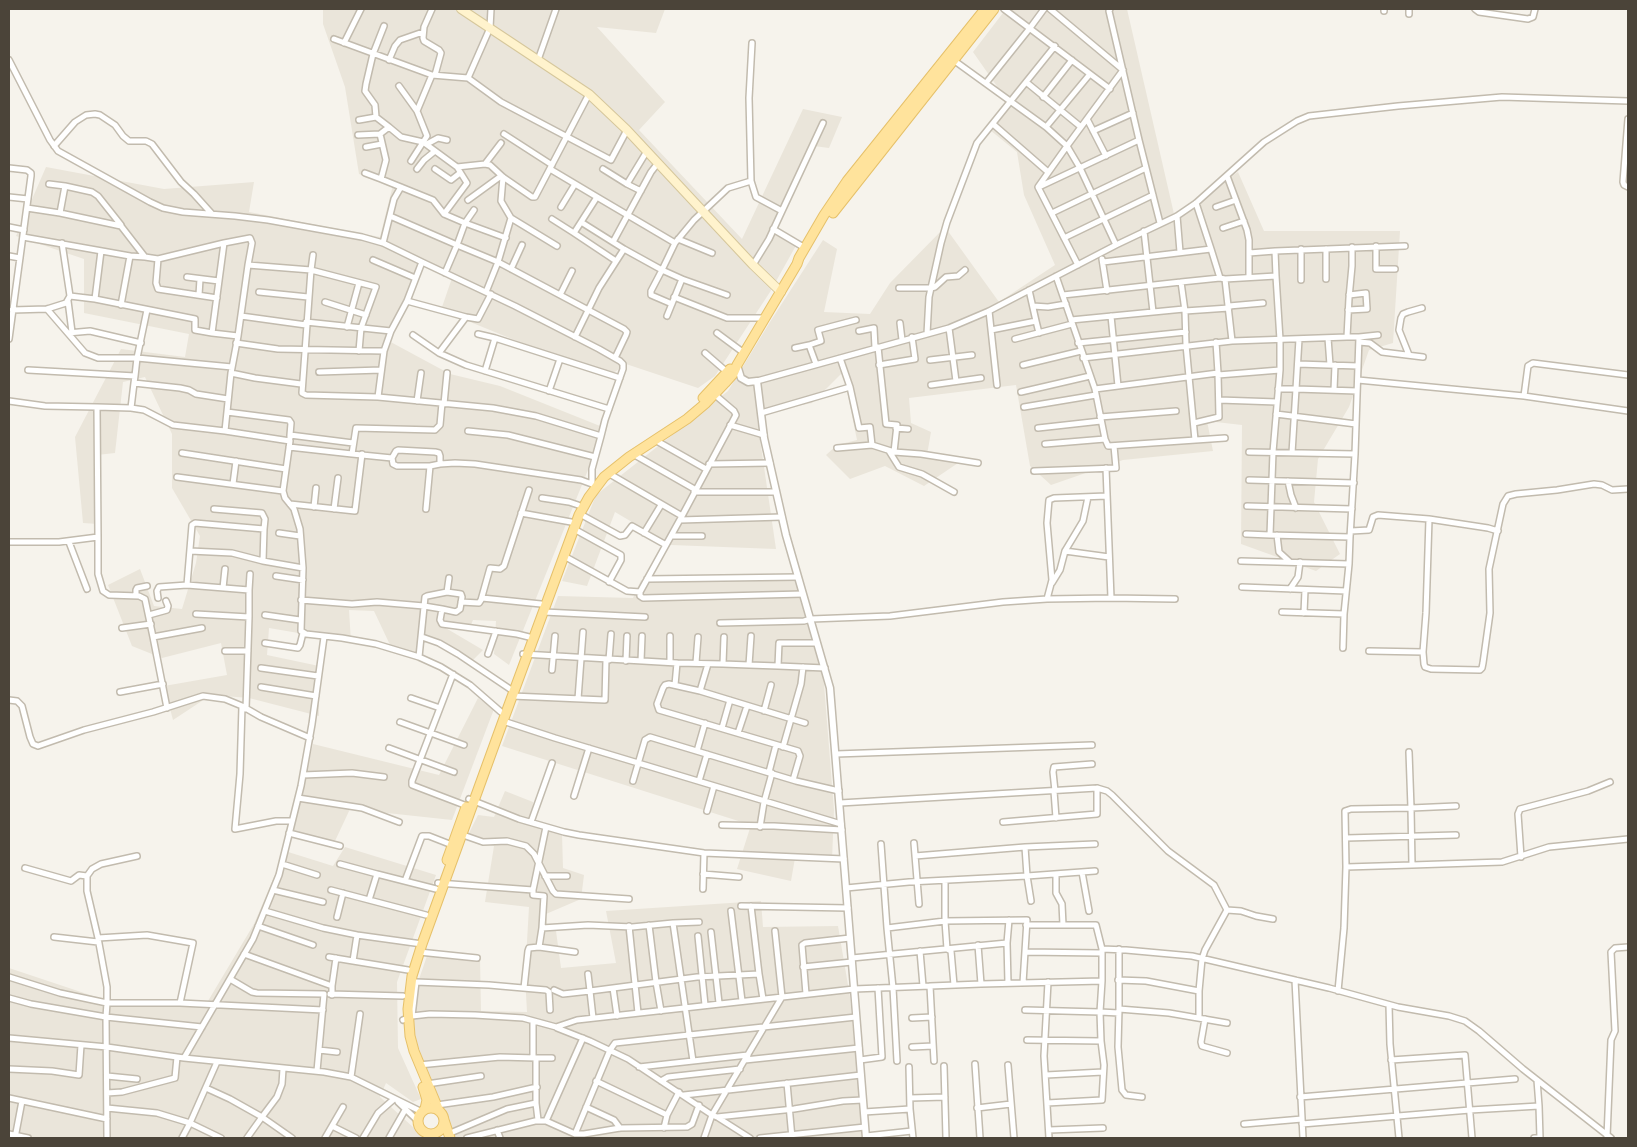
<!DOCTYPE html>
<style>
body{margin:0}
#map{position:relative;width:1637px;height:1147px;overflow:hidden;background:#f6f3ec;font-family:"IBM Plex Sans",sans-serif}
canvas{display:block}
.frame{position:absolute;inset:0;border:10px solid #4b4439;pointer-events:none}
</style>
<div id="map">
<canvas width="1637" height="1147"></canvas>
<div class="frame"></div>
</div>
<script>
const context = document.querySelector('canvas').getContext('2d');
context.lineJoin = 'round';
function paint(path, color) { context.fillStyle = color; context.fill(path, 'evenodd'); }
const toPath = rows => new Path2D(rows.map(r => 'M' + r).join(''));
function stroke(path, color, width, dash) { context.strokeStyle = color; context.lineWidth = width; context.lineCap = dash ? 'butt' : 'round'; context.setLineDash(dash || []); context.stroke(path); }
paint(toPath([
 [323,9,665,9,656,33,597,27,665,102,639,130,742,239,803,109,842,117,829,148,814,146,772,229,798,242,770,292,715,376,698,388,626,364,612,374,529,346,441,310,452,278,421,263,387,340,450,374,500,386,605,428,509,665,494,654,496,621,473,620,470,627,444,627,483,650,470,663,424,638,421,657,391,647,374,611,349,610,351,642,269,628,267,655,319,666,319,716,249,698,211,695,173,720,164,686,227,675,221,643,162,658,132,646,108,585,140,569,154,606,182,609,196,563,200,536,172,488,172,434,145,377,123,382,115,453,97,455,98,524,83,523,75,437,121,349,185,357,189,334,84,313,84,259,16,236,46,167,164,189,254,182,249,212,380,237,393,185,359,174,345,87,323,24],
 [1006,9,1127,9,1174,214,1238,172,1264,231,1400,231,1393,343,1369,350,1349,407,1318,459,1314,502,1340,554,1316,571,1241,544,1242,425,1207,421,1213,451,1123,460,1051,485,1030,466,1016,385,909,398,911,423,931,432,927,455,958,463,924,486,885,466,850,479,826,455,837,445,857,440,843,372,812,403,773,411,757,419,776,549,671,545,615,512,587,586,562,581,596,495,728,391,770,322,823,240,837,249,824,312,870,314,890,283,945,227,999,302,1055,265,1024,195,1017,152,990,130,1010,105,973,52],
 [794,577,822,659,834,810,832,860,795,858,791,881,737,869,751,825,502,746,558,596,633,598,641,580],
 [478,698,494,709,452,820,350,809,335,841,292,832,313,744,439,775],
 [505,791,533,802,532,826,562,834,563,868,584,875,581,899,546,914,547,925,556,931,561,968,616,963,606,911,761,901,763,927,838,926,850,997,863,1138,454,1138,412,1046,416,988,428,953,480,957,481,1011,527,1012,525,976,529,907,485,902,494,846,466,839,478,815,494,817],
 [345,847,436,875,397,982,398,1048,421,1099,413,1102,386,1083,380,1097,425,1138,9,1138,9,968,105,1000,208,1001,254,924,285,851,333,866]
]), '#eae5da');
const minor = toPath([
 [432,9,424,27,423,38,424,41,439,50,441,53,435,75],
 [491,9,490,28,468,78,501,102,611,160,627,130],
 [1004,9,1110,89],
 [1050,9,1123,70],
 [1110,9,1109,11,1139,140,1160,223],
 [1475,9,1479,12,1528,19,1533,17,1535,9],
 [1384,11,1384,9],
 [1409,14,1409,9],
 [384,26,373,54,366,84,365,91,375,105,376,117,389,127],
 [334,39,432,75],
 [344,43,361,9],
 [952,59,1046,127,1067,146,1080,168,1116,245],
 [9,60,50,140,58,151,150,202,163,208,183,212,235,216,268,220,362,237,383,243,422,262],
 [389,60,395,46,400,40,423,32],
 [538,60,556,9],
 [1026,82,1081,127],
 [986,83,1030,28,1044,9],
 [399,86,417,111],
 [1043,97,1072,60],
 [1087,119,1106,156],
 [1628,119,1623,182,1624,185,1628,187],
 [359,120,376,117],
 [993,124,1048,172],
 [1046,127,1090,74],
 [1093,131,1133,113],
 [504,134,552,165],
 [358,135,380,134],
 [427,144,438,138,447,140],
 [54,146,75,122,86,115,95,114,100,115,115,125,123,136,129,141,146,141,152,144,181,182,194,194,212,214],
 [366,147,382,144],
 [411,161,427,136,417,111,432,75,468,78],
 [485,164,501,143],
 [457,167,467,183,444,214,465,223,474,210],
 [9,168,27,170,31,173,31,176,9,339],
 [417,169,424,160,435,151],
 [435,169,451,180,460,173],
 [550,169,597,197,574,233,616,261],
 [603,169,627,184],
 [365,173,381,179],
 [1227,176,1247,230,1249,240,1249,277],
 [751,181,756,197,782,211,769,239,753,265],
 [49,184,65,186],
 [1039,187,1139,140],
 [641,191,627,184,647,151],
 [9,197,28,199],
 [597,197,675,243],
 [468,200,501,176],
 [1196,203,1211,249],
 [561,207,575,184],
 [1216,207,1236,200],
 [27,208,60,213,121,226,145,257,158,259,224,243,212,333,238,336],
 [782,211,823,123],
 [60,213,65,186,92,192,98,196,121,225],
 [1052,213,1146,168],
 [444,214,433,200,381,179,386,160,380,134,389,127,401,137,423,142,457,167,485,164,490,165,503,177,532,197,535,197,589,94],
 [390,216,457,245,465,223,506,238],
 [1177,216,1180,252],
 [511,218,557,246],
 [552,219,574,233],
 [581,222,624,249],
 [9,227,24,230],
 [1223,228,1244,221],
 [773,229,805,248],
 [1144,231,1153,312],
 [23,237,130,256,145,257],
 [1064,238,1153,195],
 [678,239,712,253],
 [613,242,651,172,658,163],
 [62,243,70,296,95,299,195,319,195,330,212,333],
 [224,243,250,238,252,243,248,265],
 [383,243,394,199,401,187],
 [1376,246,1376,269,1395,269],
 [1301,249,1301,280],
 [1326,249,1326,279],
 [1249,253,1275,251],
 [313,255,311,270,376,287,361,328,359,351],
 [9,256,20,258],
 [158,259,156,283,158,289,217,298],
 [1102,259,1107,291],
 [373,260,415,278],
 [1103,262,1211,249,1220,278],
 [1078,265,1038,187,1067,146,1123,70],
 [511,269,522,245],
 [445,273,457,245,498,262,624,329,627,332,626,335,615,358],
 [1276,276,1280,340,1280,370,1273,452,1270,535,1350,537,1355,454,1359,337,1347,337],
 [187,277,219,281],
 [682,279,727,295],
 [1181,282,1185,311,1186,345,1195,440],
 [899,288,931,288,935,287,946,277,958,276,965,270],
 [1029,290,1036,321],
 [259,292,308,297],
 [486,292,498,262,511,218,501,201,503,177],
 [491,294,478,319,466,317,439,353,466,365,609,409],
 [199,295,200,279],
 [560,295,572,271],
 [1063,295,1181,282,1220,278,1225,279],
 [674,297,727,318,765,318],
 [95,299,101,251],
 [68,301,72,332],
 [407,301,466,317],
 [325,302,366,315],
 [121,305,130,256],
 [1033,306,1048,307,1066,304],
 [1229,306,1263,303],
 [47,309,85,353,98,358,137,358,147,310],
 [12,310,47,309,66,303,70,296],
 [1348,310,1367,309,1366,293,1349,295],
 [989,311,997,385],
 [1185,311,1229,308],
 [241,316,306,325],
 [667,316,682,279,662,270,651,291,651,295,672,304],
 [1111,316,1118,386],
 [1071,320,1184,309],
 [306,322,391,331],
 [900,323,902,340],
 [347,327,359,283],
 [949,328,956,381],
 [991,330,1036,321,1039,333],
 [859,331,874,328,875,348],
 [68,333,90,331,141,343],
 [717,333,744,353],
 [478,334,495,338,620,378],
 [927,334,929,297,941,243,947,222,977,143,1055,46],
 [413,335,439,353],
 [575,337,599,288,624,249,662,270,675,243,694,220,728,188,751,181,749,98,752,43],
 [1359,337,1378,335],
 [1328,338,1330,365],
 [1015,339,1072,324],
 [1232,341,1347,337,1349,298,1352,266,1352,247],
 [1359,342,1370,343,1382,352,1423,357],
 [236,343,278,349,384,351],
 [1078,343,1186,332],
 [878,347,886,424,897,425,894,452,921,454,978,463],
 [795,348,809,345],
 [705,353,727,372],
 [1409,355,1399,330,1401,318,1403,314,1408,312,1422,308],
 [840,358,850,387],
 [1083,358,1232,341,1225,279,1276,276,1275,251,1405,246],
 [930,360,972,355],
 [816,364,809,345,821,341,818,330,856,320],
 [1298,364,1358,366],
 [879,365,915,359,912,337],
 [1023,365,1081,351],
 [28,370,135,376,134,383],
 [485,371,495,338],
 [319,372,381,370],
 [231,373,255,378,301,384],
 [1218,375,1280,370],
 [135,376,137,358,232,367],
 [1358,380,1524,396,1628,411],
 [757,381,949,328,989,311,1116,245,1177,216,1196,203,1264,142,1297,121,1309,116,1398,106,1502,97,1628,101],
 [931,385,981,378],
 [1095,389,1218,373,1216,342],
 [1278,389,1296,389,1299,339],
 [1334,390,1335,365],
 [549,391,560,359],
 [1021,392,1090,376],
 [1524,396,1528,366,1533,363,1628,375],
 [378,397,306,395,302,393,311,270,248,265,238,336,231,373,225,431,290,441,283,491,285,498,294,509,300,529,303,568,301,631,306,634,342,638,376,644,419,657,441,667,470,685,501,712],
 [1219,400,1277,402],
 [9,401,45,406,97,407],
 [417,401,421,373],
 [444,404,447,373],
 [1024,407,1096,395],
 [131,408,134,383,180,388,189,390,196,394,228,399],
 [227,412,289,420,291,423,290,435],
 [761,413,850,387,859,428,870,427,872,445],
 [1276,414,1356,424],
 [1100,417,1176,411],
 [1194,423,1219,417,1218,373],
 [730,425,764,435],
 [896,428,908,429],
 [1038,428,1101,421],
 [468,431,508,435,595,457],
 [290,438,290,435,353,443],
 [1105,439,1108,446,1225,438],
 [655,440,706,469],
 [1045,444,1105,439,1095,389,1056,276],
 [289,447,352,454,356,428,435,430,440,425,442,403],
 [837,448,872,445,891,451],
 [889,451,899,467,922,474,954,492],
 [1249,452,1355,454],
 [182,453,286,469],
 [1292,453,1296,389,1357,391],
 [352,454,392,458,396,451,398,450,435,452,439,453,440,456,440,464,455,463,475,464,581,480,592,484],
 [633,454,696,490],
 [392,458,393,464,397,466,430,466,440,464],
 [709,464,770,463],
 [1034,471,1116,468,1114,446],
 [177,477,283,491],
 [1249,480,1354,483],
 [1288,481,1291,495,1296,508],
 [233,484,236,461],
 [596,487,592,484,592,469,601,436,605,420,623,369,623,364,620,361,599,349,515,306,422,262,407,301,391,331,384,351,378,397,493,408,536,416,601,436],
 [694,492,776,492],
 [542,498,569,502,578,505],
 [290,504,355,511,362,454],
 [1247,506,1352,509],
 [314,507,316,488],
 [214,509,262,513,265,519,264,529],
 [334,509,338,478],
 [426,509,430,466],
 [521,513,571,522],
 [580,514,620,536,625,535,632,526,666,545],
 [682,516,736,415,734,411,714,394],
 [1429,519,1426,613,1423,652,1424,664,1425,667,1431,669,1480,670,1482,668,1483,663,1490,613,1489,569,1503,504,1508,496,1516,494,1557,490,1594,484,1602,485,1612,490,1628,489],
 [680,520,782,517],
 [574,529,621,555,621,560,609,582],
 [1351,531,1369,530,1373,517,1378,515,1429,519,1488,528,1498,531],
 [279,533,300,536],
 [644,533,661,505],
 [1246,534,1270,535],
 [1277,535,1279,552,1290,562],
 [671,536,702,536],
 [98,537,98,574,103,591,109,595,139,596,145,599,153,637],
 [9,542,59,542,98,537,97,407,131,408,144,410,173,425,225,431],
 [69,542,87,589],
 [190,551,232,553,263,561],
 [1065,551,1109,557],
 [564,556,627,591,640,592,682,516,608,473],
 [1241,561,1349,564,1350,537],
 [276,576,303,580],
 [647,579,798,577],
 [1052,583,1060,570,1065,551,1083,521,1088,497],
 [1242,587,1346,591],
 [223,588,225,569],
 [1290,589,1298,577,1300,562],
 [249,590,250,574],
 [640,592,640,596,643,598,803,594],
 [136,596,136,590,137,588,147,586],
 [158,598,157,591,159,587,187,585],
 [482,598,541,604],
 [1111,598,1175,599],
 [1047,599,1052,580,1047,523,1049,500,1054,498,1107,496],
 [301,600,352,604,377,602,424,606,442,609,440,620,442,624,517,634,529,637],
 [461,602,479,603,481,600,490,568,500,569,504,566,529,490],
 [442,609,456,612,460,609,462,597,461,594,447,592],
 [544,612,645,617],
 [1282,612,1344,614],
 [1304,613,1305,590],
 [196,614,249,617,246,709],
 [149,615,167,610,168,606,166,601],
 [265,615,300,620],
 [249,617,249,590,187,585,192,525,195,523,264,529,263,561,303,568],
 [720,623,804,621,811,619,890,616,1003,602,1047,599,1111,598,1106,468],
 [122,628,151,624],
 [670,636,670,662],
 [751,636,749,665,778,666],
 [422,637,439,643,458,654,510,689],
 [724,637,723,664,749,665],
 [265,643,298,648,300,645,303,633],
 [817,643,779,643,778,666,825,668],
 [1343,648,1344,614,1349,564],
 [225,651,248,651],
 [1369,651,1423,652],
 [488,654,496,631],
 [523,654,677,663],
 [419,657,425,597,427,596,447,592,449,578],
 [609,660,611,634],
 [626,661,627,636],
 [641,661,642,636],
 [696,663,698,637],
 [261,668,318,676],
 [552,670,555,636],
 [453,674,412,781,412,785,467,806],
 [675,685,677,663,723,664],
 [261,687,316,696],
 [700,691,708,664],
 [120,692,163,684],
 [512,696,605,700,606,660],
 [411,698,440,708],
 [578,699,583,632],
 [9,700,17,701,22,706,30,737,33,744,38,746,84,730,153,712,203,696,225,699,242,706,261,717,310,738],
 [242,706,240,774,235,829,276,821,292,821],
 [167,708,153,637,202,628],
 [764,711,771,685],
 [503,721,555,738,841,824],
 [400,722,464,745],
 [722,728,730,700],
 [738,733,747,706],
 [783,747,801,684,803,667],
 [389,748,454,772],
 [697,751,705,723],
 [1409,752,1411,808,1456,806],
 [836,754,1092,745],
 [769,772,776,745],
 [303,775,352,773,384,777],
 [793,780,800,756,798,751,659,710,657,704,663,688,665,685,669,684,700,691,805,723],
 [633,781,645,740,650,737,796,781,839,791],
 [699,781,707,754],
 [1097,788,1107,791,1112,795,1168,851,1214,885,1227,910],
 [1054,791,1056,818],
 [1055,791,1053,772,1054,767,1092,764],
 [574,796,589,748],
 [298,798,362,808,399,822],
 [469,799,519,819,564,832,579,835,704,853,844,859],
 [840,803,1097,788,1097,814,1003,822],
 [707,811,714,786],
 [531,822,552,763],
 [722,825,774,826,842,830],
 [760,827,764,802,772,773],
 [289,833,340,846],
 [463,835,483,842,507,841,526,846,534,854,553,891,556,894,629,899],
 [1346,838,1456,835],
 [914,843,919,904],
 [881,844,887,928,945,921,1027,920,1023,983],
 [1025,847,1027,876,1095,871],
 [137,856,101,864,92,869,87,876,87,891,98,938,107,987,107,1003,180,1003,323,1010],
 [915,856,1025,847,1095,844],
 [1521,857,1518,814,1520,809,1588,791,1610,782],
 [282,864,317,875],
 [340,864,377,874,369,900],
 [1346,867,1412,865],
 [25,868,71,881,79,875,87,876],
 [1082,872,1089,911],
 [377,874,436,889],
 [703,874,739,877],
 [1056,874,1056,893,1062,904,1063,925],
 [545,876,567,876],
 [405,881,422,836,429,836,452,845],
 [945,881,945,921,947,949,951,951,954,985],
 [438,883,533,890,533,895,544,896,542,928,539,947,529,948,528,951,524,988],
 [846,888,909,882,1027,876,1031,901],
 [703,889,704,853],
 [273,890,323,902],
 [331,890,426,915],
 [533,890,546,827],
 [741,906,848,908],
 [265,911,323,928,357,935,353,961,329,957],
 [731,911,742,1001],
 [337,917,343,893],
 [673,923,699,922],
 [649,925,656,982,661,1011],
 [1026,925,1096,925,1102,949],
 [258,926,313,945],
 [629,926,638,1013],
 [542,928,588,925,632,927,673,923,693,1061,748,1055],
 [887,928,893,988,897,1061],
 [711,932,719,1003],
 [357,935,422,944],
 [698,936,705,1005],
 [54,937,98,942],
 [98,938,147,935,193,943,180,1003],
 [1007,943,1008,983],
 [978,945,981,984],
 [539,947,575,952],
 [1119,949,1119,1009,1169,1013,1227,1023],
 [920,951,923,986],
 [419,952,477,958],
 [1025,952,1102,953],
 [244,954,332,986,332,995],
 [852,958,1007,943,1009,920],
 [353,961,408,970],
 [803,967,852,962],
 [759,974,763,999],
 [9,977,60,993,107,1003,106,1017,107,1138],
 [230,979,252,992,257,993,324,994,317,1071],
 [1118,980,1146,981,1199,991],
 [1295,980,1303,1138],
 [1048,982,1044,1056,1049,1138],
 [332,986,336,958],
 [930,986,934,1061],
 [613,988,617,1016],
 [554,990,563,994,590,991,588,974],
 [1338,991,1344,928,1346,867,1345,811,1351,809,1411,808,1412,865,1502,862,1549,847,1628,839],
 [330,994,403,996],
 [806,994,802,945,805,943,850,938],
 [9,998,31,1004,106,1017,202,1027],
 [1389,1005,1390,1044,1399,1138],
 [1119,1009,1118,1047,1122,1090,1126,1095,1142,1097],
 [1025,1010,1100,1012,1102,981],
 [412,1016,416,982,489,985,546,990,549,992,550,1010],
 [593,1018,590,991,697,977,759,974,751,906],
 [912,1018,932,1017],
 [1199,1018,1199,991,1202,959,1205,950,1227,910,1241,911,1256,916,1273,919],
 [1205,1019,1201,1042,1202,1046,1227,1053],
 [403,1020,412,1016,430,1014,475,1015,523,1018,556,1027,577,1020,854,989,981,984,1102,981,1102,949,1126,950,1192,956,1329,988,1398,1007,1449,1016,1465,1021,1479,1031,1523,1069,1611,1138],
 [557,1028,590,1041,628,1059,712,1115,782,997,775,931],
 [9,1038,107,1047,184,1058,253,939,279,875,301,786,312,724,324,637],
 [1027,1040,1101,1041,1100,1012,1119,1013],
 [912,1047,933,1046],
 [319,1050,337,1052],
 [184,1058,324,1072,351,1077,422,1112],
 [533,1058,533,1021],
 [536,1058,552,1058],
 [745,1060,859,1048],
 [860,1060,882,1057,878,988],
 [1391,1060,1465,1055,1472,1138],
 [217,1062,190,1123,221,1138],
 [975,1064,980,1138],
 [419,1065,500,1057,536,1058,536,1103],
 [1008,1065,1014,1138],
 [944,1066,946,1138],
 [639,1067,693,1061],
 [909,1067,910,1109],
 [9,1069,52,1071,79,1075,81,1045],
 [283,1069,282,1084,277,1097,262,1117,292,1138],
 [1046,1075,1103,1072],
 [107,1076,137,1079],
 [351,1077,360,1014],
 [1537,1080,1539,1106],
 [596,1081,667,1115],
 [661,1081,668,1077,740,1069],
 [787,1083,792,1138],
 [427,1084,481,1076],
 [206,1088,230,1099,262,1117,247,1138],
 [107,1093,122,1092,175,1078,177,1057],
 [684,1095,861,1075],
 [1300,1097,1515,1079],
 [9,1098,107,1119],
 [910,1098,945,1097],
 [398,1102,418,1121],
 [1047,1103,1102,1100,1104,1065,1101,1041],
 [437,1105,493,1097,537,1087],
 [586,1107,614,1120,620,1128],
 [107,1108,157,1113,190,1123,182,1138],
 [977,1108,1011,1104],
 [864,1112,910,1109,913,1138],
 [717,1117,794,1109,843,1101,863,1100],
 [546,1121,575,1134,584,1134,620,1128,687,1127,692,1124,699,1105],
 [1244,1124,1302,1119],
 [1302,1124,1470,1110,1539,1106,1540,1138,1534,1138],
 [332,1126,356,1138],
 [664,1128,667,1115,679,1092],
 [497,1130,500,1138],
 [1049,1130,1103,1128],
 [9,1134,28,1138],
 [448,1134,507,1109,536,1103,538,1120],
 [575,1134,610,1050,615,1043,856,1017],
 [866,1136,912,1131],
 [1607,1137,1611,1040,1615,1031,1611,952,1615,948,1628,947],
 [15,1138,22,1101],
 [325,1138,343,1107],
 [363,1138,378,1113,394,1099],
 [389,1138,405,1110],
 [467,1138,535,1121,546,1121,583,1038],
 [704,1138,712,1115,717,1117,750,1138],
 [760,1138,865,1127]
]);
const tertiary = toPath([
 [737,365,741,378,748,382,757,381,764,438,786,535,830,688,866,1138]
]);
const secondary = toPath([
 [461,9,589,94,627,130,753,265,781,292]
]);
const primary = toPath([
 [833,213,994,9],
 [703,398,730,369],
 [447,860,466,807],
 [423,1087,427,1100,425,1109],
 '418 1121a13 13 0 1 1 26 0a13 13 0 1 1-26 0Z',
 [439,1111,414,1051,410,1036,408,1009,412,976,422,944,503,721,579,515,589,497,604,477,629,457,687,419,706,403,725,383,733,374,737,365,797,264,799,258,824,215,847,181,985,9],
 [444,1120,450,1138]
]);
stroke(minor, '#c2bbae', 8);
stroke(tertiary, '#c2bbae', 9);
stroke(secondary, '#d6c79b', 10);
stroke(primary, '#e6c16a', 11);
stroke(minor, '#fff', 5);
stroke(tertiary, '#fff', 6);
stroke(secondary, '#fff3cd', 8);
stroke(primary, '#ffe39c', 9);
</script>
